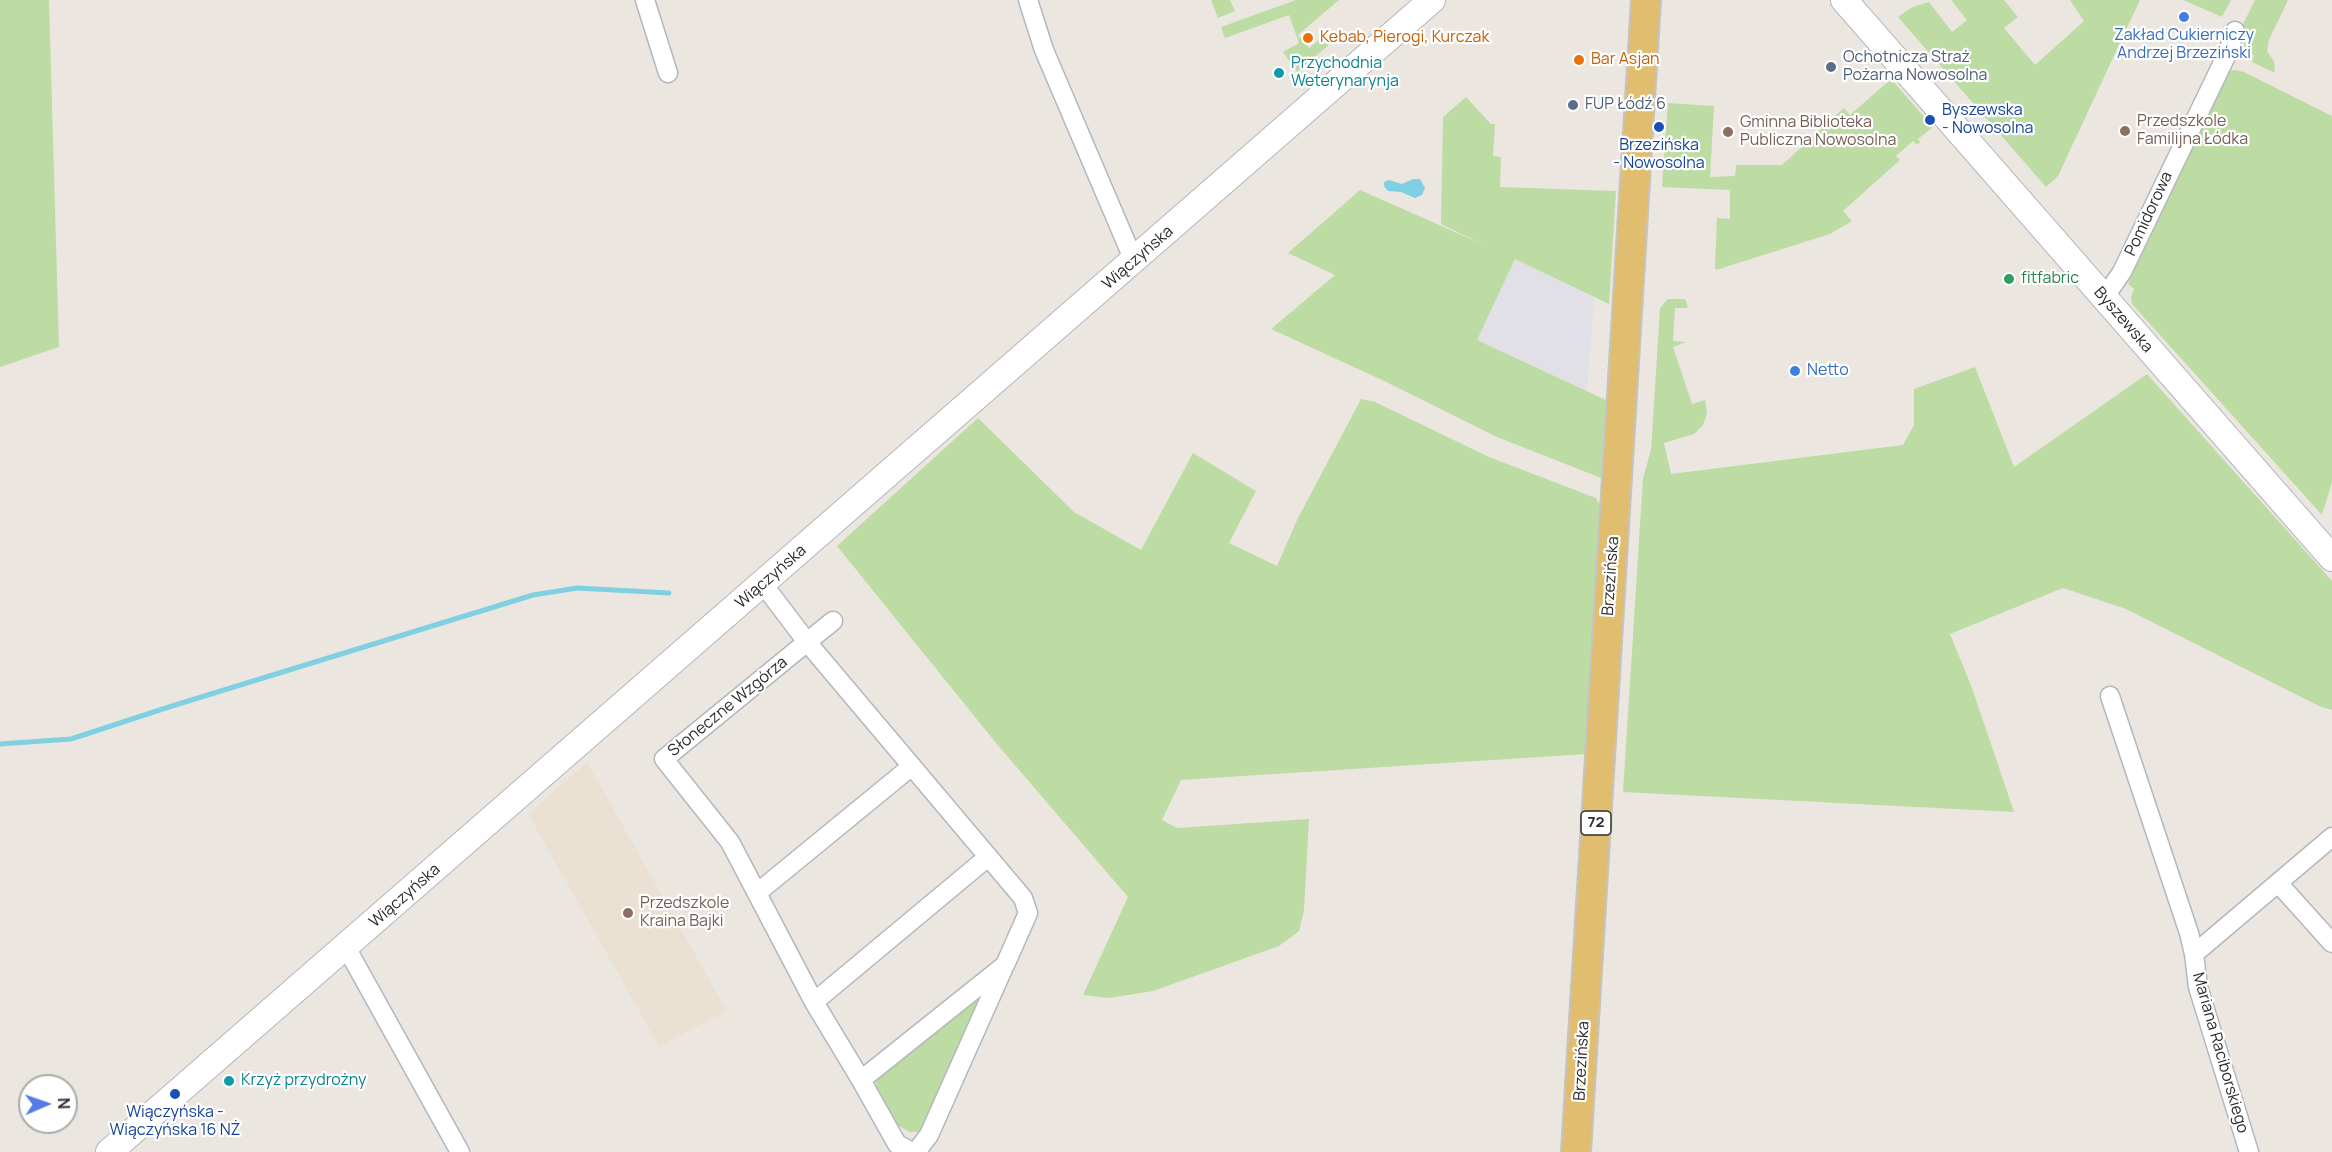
<!DOCTYPE html>
<meta charset="utf-8">
<style>
body{margin:0}
#map{position:relative;width:2332px;height:1152px;overflow:hidden;background:#ece6e0;font-family:Manrope,sans-serif}
canvas{display:block}
.north{position:absolute;left:18px;top:1074px;width:60px;height:60px;box-sizing:border-box;background:#fff;border:2px solid #ababab;border-radius:50%;rotate:88deg;font-size:16px;font-weight:700;line-height:24px;text-align:center;color:#2c2c2c}
.north::after{content:'';display:block;margin:auto;width:21px;height:27px;background:#547ce5;clip-path:polygon(50% 0,100% 100%,50% 72%,0 100%)}
</style>
<div id="map">
<canvas width="2332" height="1152"></canvas>
<div class="north">N</div>
</div>
<script>
const context = document.querySelector('canvas').getContext('2d');
context.lineJoin = 'round';
function paint(path, color) { context.fillStyle = color; context.fill(path, 'evenodd'); }
const toPath = rows => new Path2D(rows.map(r => 'M' + r).join(''));
function stroke(path, color, width, dash) { context.strokeStyle = color; context.lineWidth = width; context.lineCap = dash ? 'butt' : 'round'; context.setLineDash(dash || []); context.stroke(path); }
function write(font, color, halo, rows, align = 'center') {
  context.font = font + ' Manrope,sans-serif'; context.lineWidth = 4.5; context.setLineDash([]); context.textBaseline = 'middle'; context.strokeStyle = halo; context.fillStyle = color; for (const [text, x, y, turn = 0] of rows) {
    context.save(); context.translate(x, y); context.rotate((+turn || 0) * Math.PI / 180); context.textAlign = isNaN(turn) ? turn : align; if (halo) context.strokeText(text, 0, 0); context.fillText(text, 0, 0); context.restore();
  }
}
paint(toPath([
 [1515,258,1594,297,1587,391,1477,340]
]), '#e1e0e6');
paint(toPath([
 [587,762,727,1011,659,1046,528,814]
]), '#ebe1d2');
paint(toPath([
 [0,0,49,0,59,347,0,367],
 [1211,0,1230,0,1235,11,1218,18],
 [1296,0,1339,0,1298,35,1309,48,1324,36,1331,43,1297,72,1283,52,1299,43,1289,15,1225,38,1221,27],
 [1951,0,2004,0,2018,17,2004,28,2035,65,2084,21,2070,0,2140,0,2058,176,2046,187,1898,17,1912,7,1929,2,1952,32,1967,20],
 [2183,0,2231,0,2222,17],
 [2255,0,2288,0,2269,40,2267,51,2274,61,2275,73,2252,62,2254,55,2244,51,2243,24],
 [2235,70,2244,72,2332,116,2332,482,2322,515,2132,304,2131,297,2134,289,2128,284,2223,79,2228,71],
 [1891,79,1933,127,1918,139,1920,142,1917,145,1913,141,1896,156,1900,160,1843,211,1852,221,1830,234,1716,270,1715,267,1717,218,1730,219,1730,190,1662,187,1668,103,1714,106,1710,177,1735,176,1736,165,1782,165,1844,108,1850,115],
 [1466,97,1491,124,1495,124,1493,156,1501,157,1500,187,1616,191,1609,304,1515,259,1477,340,1606,400,1601,478,1497,437,1382,380,1271,329,1335,275,1288,253,1360,190,1482,244,1441,224,1443,117],
 [1668,299,1685,299,1687,304,1688,308,1675,308,1673,341,1686,342,1673,347,1692,404,1705,400,1707,413,1703,425,1694,434,1664,443,1671,474,1903,445,1914,425,1914,389,1975,367,2014,467,2147,374,2332,581,2332,710,2319,706,2126,609,2063,588,1950,634,1972,688,2014,812,1623,792,1643,478,1651,450,1660,308],
 [1361,399,1375,402,1489,457,1596,498,1601,507,1586,754,1181,780,1162,820,1177,828,1309,819,1304,910,1299,931,1279,946,1153,991,1109,998,1083,995,1128,897,996,743,837,546,978,418,1074,512,1141,550,1193,453,1256,491,1229,543,1277,566,1297,520],
 [972,1000,979,1003,925,1128,919,1132,910,1132,895,1124,878,1096,876,1082,881,1074]
]), '#bcdca3');
paint(toPath([
 [1413,179,1420,179,1425,188,1422,195,1415,198,1401,192,1388,191,1384,186,1384,182,1389,180,1402,184]
]), '#80d0e1');
stroke(toPath([
 [0,744,71,739,172,706,533,595,577,588,669,593]
]), '#80d0e1', 5);
const street = toPath([
 [645,0,668,73],
 [1028,0,1044,50,1134,261],
 [2104,298,2122,272,2228,52,2235,31],
 [763,584,807,642,1023,898,1028,913,1005,965,861,1080,814,1002,730,842,664,759,807,642,833,621],
 [2110,696,2189,933,2194,954,2198,987,2249,1152],
 [2279,884,2332,943],
 [757,893,912,766],
 [346,947,460,1152],
 [2194,954,2332,837],
 [814,1002,988,857],
 [861,1080,897,1144,912,1152],
 [916,1152,929,1135,1003,969]
]);
const secondary = toPath([
 [1844,0,2332,558],
 [109,1152,1432,0]
]);
const primary = toPath([
 [1576,1152,1646,0]
]);
stroke(street, '#b4b6be', 21);
stroke(secondary, '#b4b6be', 28);
stroke(primary, '#c4c4c4', 32);
stroke(street, '#fff', 18);
stroke(secondary, '#fff', 26);
stroke(primary, '#e1bd70', 28);
for (const [x, y, r, color] of [
 [2184,17,6,"#3f7fe0"],
 [1308,38,6,"#e8710a"],
 [1579,60,6,"#e8710a"],
 [1831,67,6,"#5c6f8a"],
 [1279,73,6,"#0f9aa8"],
 [1573,105,6,"#5c6f8a"],
 [1930,120,6,"#1a4fb4"],
 [1659,127,6,"#1a4fb4"],
 [2125,131,6,"#8d6e63"],
 [1728,132,6,"#8d6e63"],
 [2009,279,6,"#2e9e5b"],
 [1795,371,6,"#3f7fe0"],
 [628,913,6,"#8d6e63"],
 [229,1081,6,"#0f9aa8"],
 [175,1094,6,"#1a4fb4"]
]) { const dot = new Path2D(); dot.arc(x, y, r, 0, 2 * Math.PI); context.fillStyle = color; context.fill(dot); stroke(dot, '#fff', 2); }
for (const [x, y, w] of [
 [1596,823,30]
]) { const box = new Path2D(); box.roundRect(x - w / 2, y - 12, w, 24, 4.5); context.fillStyle = '#fff'; context.fill(box); stroke(box, '#2c2c2c', 1.5); }
write('bold 15px', '#2c2c2c', null, [
 ["72",1596,823]
]);
write('16px', '#366cbe', '#fff', [
 ["Zakład Cukierniczy",2184,36],
 ["Andrzej Brzeziński",2184,54],
 ["Netto",1807,371,"left"]
]);
write('16px', '#c56008', '#fff', [
 ["Kebab, Pierogi, Kurczak",1320,38],
 ["Bar Asjan",1591,60]
], 'left');
write('16px', '#4e5e75', '#fff', [
 ["Ochotnicza Straż",1843,58],
 ["Pożarna Nowosolna",1843,76],
 ["FUP Łódź 6",1585,105]
], 'left');
write('16px', '#0d838f', '#fff', [
 ["Przychodnia",1291,64],
 ["Weterynarynja",1291,82],
 ["Krzyż przydrożny",241,1081]
], 'left');
write('16px', '#164399', '#fff', [
 ["Byszewska",1942,111,"left"],
 ["- Nowosolna",1942,129,"left"],
 ["Brzezińska",1659,146],
 ["- Nowosolna",1659,164],
 ["Wiączyńska -",175,1113],
 ["Wiączyńska 16 NŻ",175,1131]
]);
write('16px', '#785e54', '#fff', [
 ["Przedszkole",2137,122],
 ["Familijna Łódka",2137,140],
 ["Gminna Biblioteka",1740,123],
 ["Publiczna Nowosolna",1740,141],
 ["Przedszkole",640,904],
 ["Kraina Bajki",640,922]
], 'left');
write('16px', '#2c2c2c', '#fff', [
 ["Pomidorowa",2149,214,-65],
 ["Wiączyńska",1138,258,-41],
 ["Byszewska",2123,320,49],
 ["Brzezińska",1611,576,-86],
 ["Wiączyńska",771,577,-41],
 ["Słoneczne Wzgórza",728,707,-39],
 ["Wiączyńska",405,896,-41],
 ["Mariana Raciborskiego",2220,1053,74],
 ["Brzezińska",1582,1061,-87]
]);
write('16px', '#27864d', '#fff', [
 ["fitfabric",2021,279]
], 'left');
</script>
